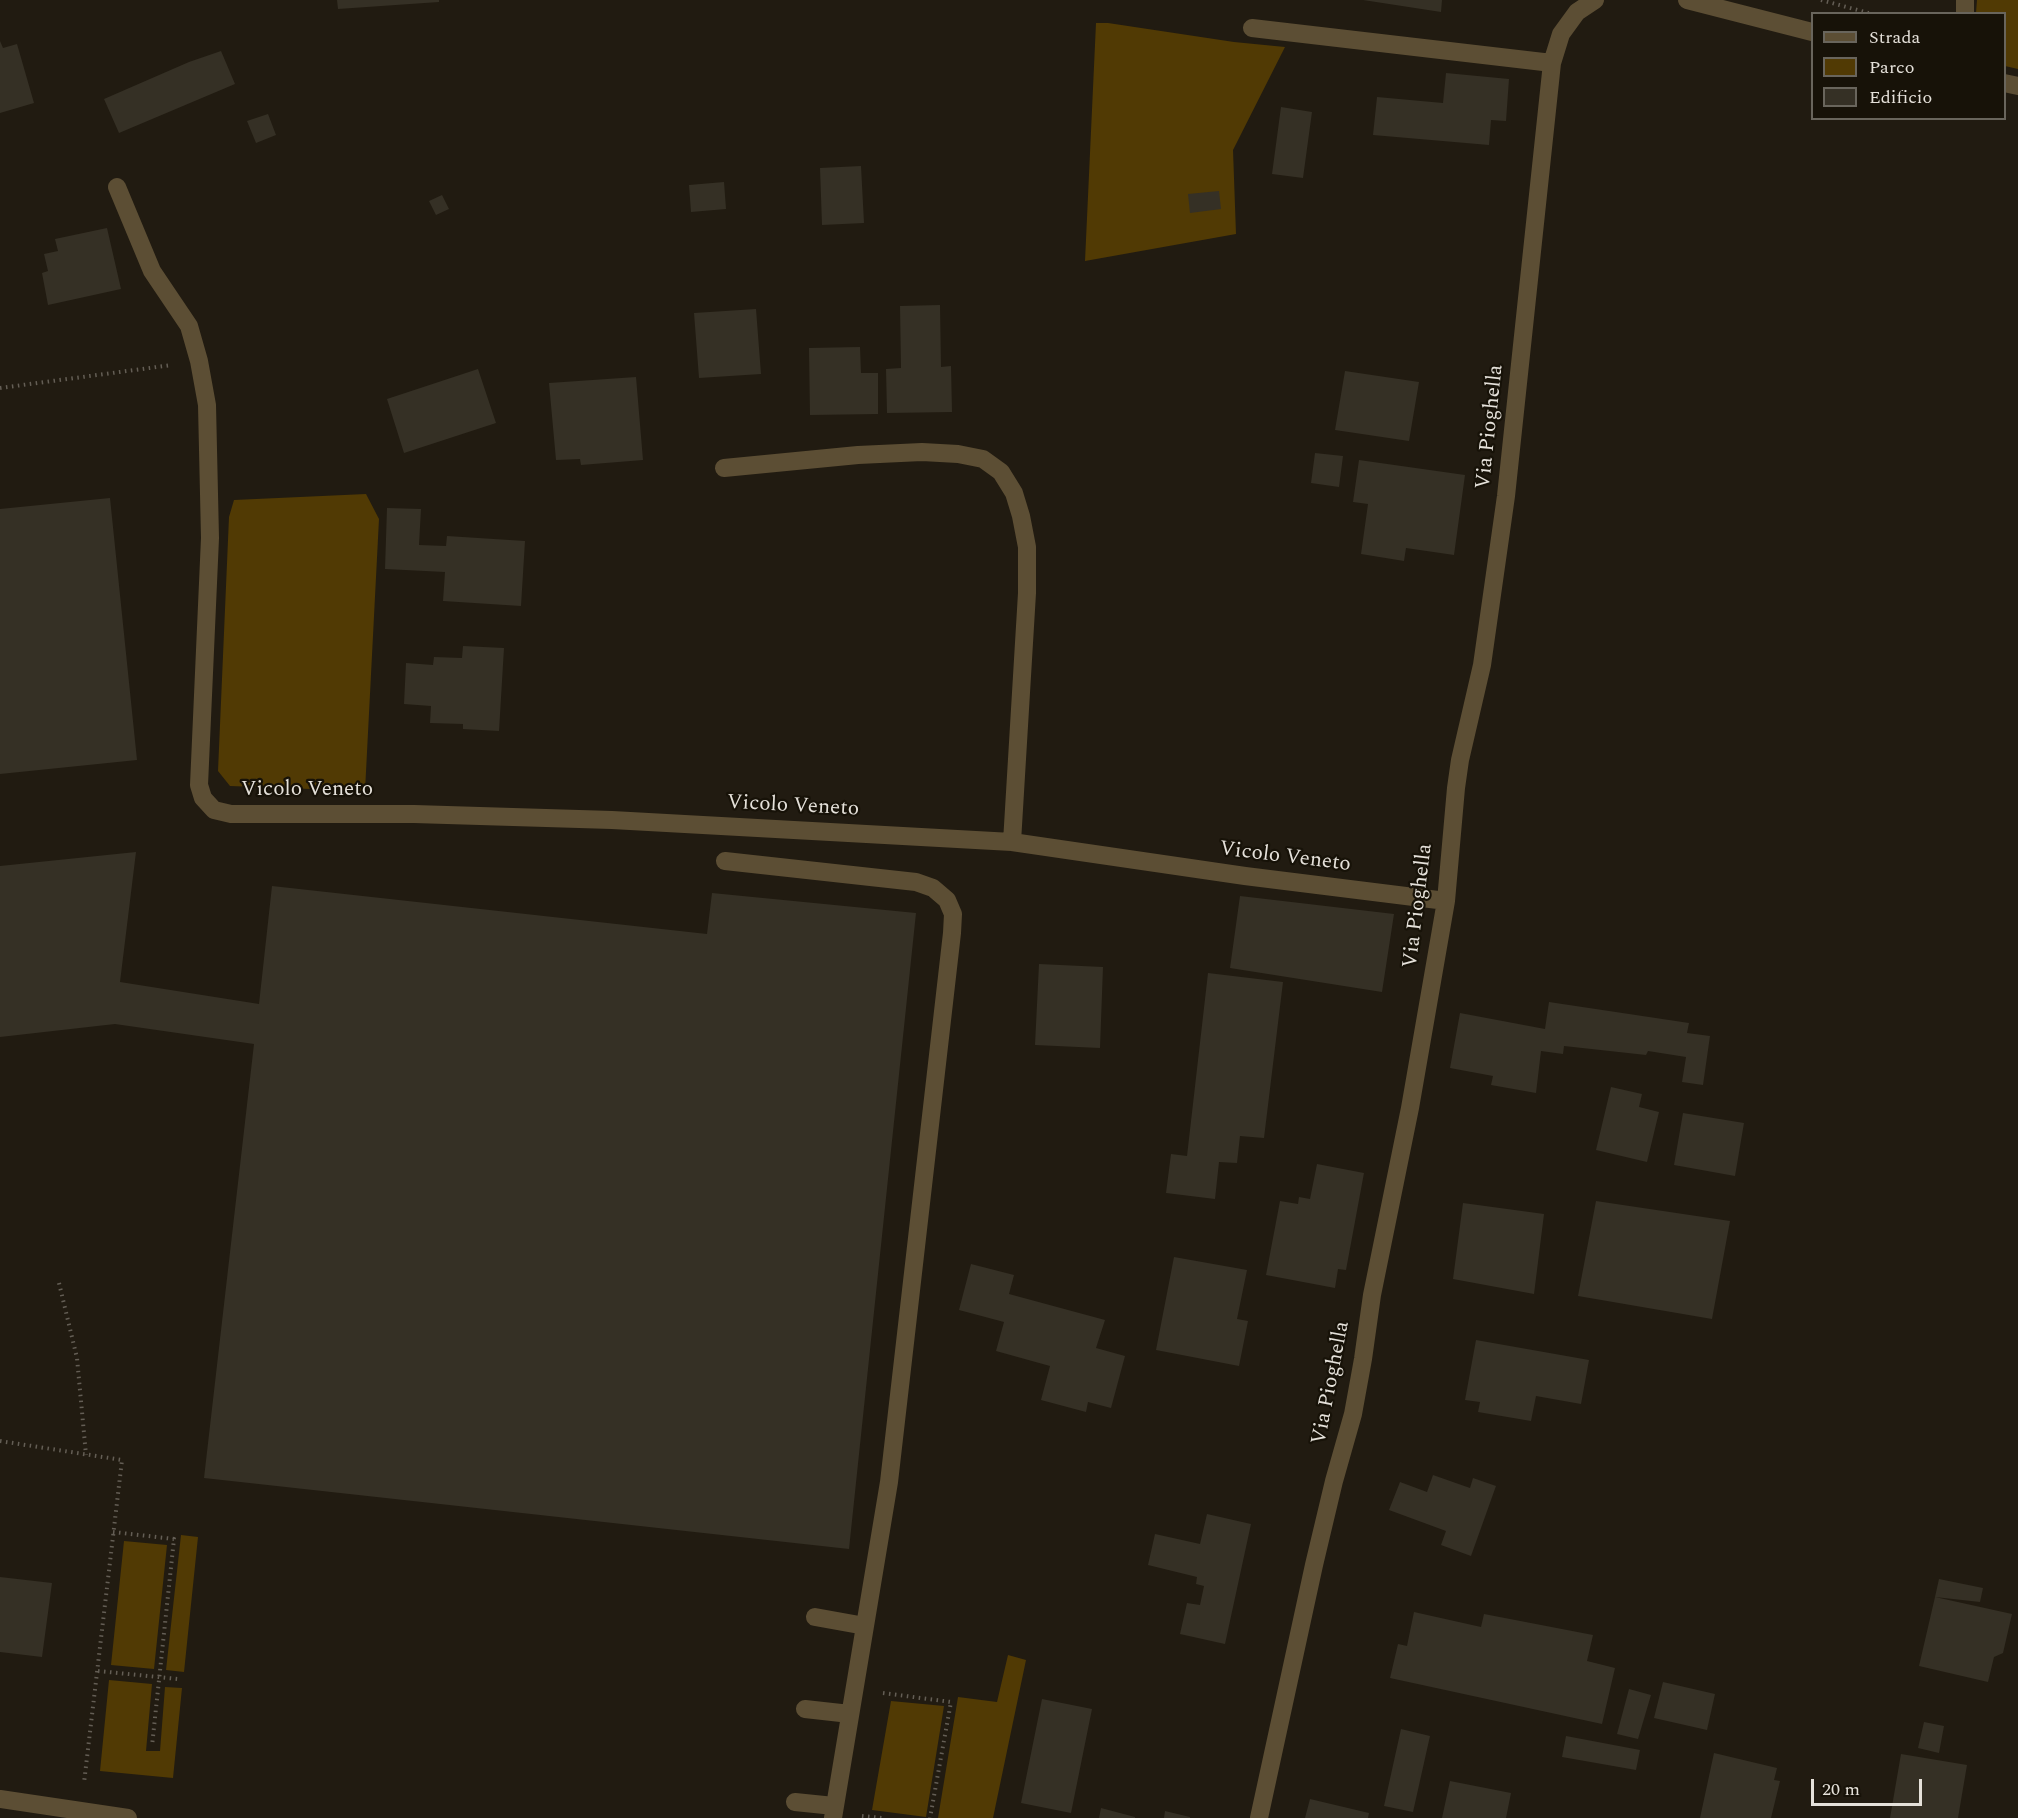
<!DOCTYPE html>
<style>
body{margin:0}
#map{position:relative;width:2018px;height:1818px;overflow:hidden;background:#211b11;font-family:Spectral,serif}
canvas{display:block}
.legend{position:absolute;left:1811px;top:12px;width:195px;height:108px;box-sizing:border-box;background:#171208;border:2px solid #69655c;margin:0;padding:8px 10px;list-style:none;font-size:18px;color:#e5e1da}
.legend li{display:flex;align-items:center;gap:12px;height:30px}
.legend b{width:30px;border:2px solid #69655c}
.scale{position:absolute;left:1811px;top:1779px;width:111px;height:27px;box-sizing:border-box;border:3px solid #e5e1da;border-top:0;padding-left:8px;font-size:18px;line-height:21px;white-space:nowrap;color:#e5e1da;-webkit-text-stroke:4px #171208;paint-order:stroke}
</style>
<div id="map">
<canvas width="2018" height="1818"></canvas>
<ul class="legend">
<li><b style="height:8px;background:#5c4e34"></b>Strada</li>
<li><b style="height:16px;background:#513a04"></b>Parco</li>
<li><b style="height:16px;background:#353025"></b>Edificio</li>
</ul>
<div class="scale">20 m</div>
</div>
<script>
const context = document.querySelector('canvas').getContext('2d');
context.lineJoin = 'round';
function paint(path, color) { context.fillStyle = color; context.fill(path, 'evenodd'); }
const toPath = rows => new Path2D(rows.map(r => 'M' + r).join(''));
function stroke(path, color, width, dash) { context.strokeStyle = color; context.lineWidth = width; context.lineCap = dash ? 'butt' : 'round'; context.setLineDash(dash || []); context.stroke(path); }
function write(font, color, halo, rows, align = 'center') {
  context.font = font + ' Spectral,serif'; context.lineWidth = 4.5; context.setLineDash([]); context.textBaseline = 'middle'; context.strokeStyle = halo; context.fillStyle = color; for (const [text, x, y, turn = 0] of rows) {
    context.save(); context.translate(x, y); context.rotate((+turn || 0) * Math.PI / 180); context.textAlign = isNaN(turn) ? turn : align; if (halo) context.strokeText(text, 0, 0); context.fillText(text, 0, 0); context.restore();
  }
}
paint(toPath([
 [1977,0,2018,0,2018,69,2005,66,2004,14,1976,13],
 [1096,23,1108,23,1234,42,1285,47,1233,150,1236,234,1085,261],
 [366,494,379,519,365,791,230,786,218,771,229,517,234,500],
 [181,1535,198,1537,184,1672,166,1670],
 [124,1541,167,1545,154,1669,111,1665],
 [1008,1655,1026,1660,993,1818,938,1818,958,1697,997,1702],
 [109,1680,152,1684,146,1751,160,1751,165,1687,182,1688,173,1778,100,1771],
 [891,1701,944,1706,926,1817,872,1810]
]), '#513a04');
paint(toPath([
 [337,0,439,0,439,2,338,9],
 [1363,0,1442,0,1441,12],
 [0,41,3,48,17,44,34,103,0,113],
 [221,51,235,84,119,133,104,99,189,62],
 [1446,73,1509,79,1506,121,1491,120,1489,145,1373,135,1377,97,1443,103],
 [1281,107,1312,112,1303,178,1272,174],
 [268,114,276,135,256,143,247,121],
 [861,166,864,223,822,225,820,168],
 [724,182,726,209,691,212,689,185],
 [1219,191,1221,209,1190,213,1188,194],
 [442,195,449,209,436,215,429,201],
 [107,228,121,289,48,305,42,273,48,271,44,254,58,251,55,239],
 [940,305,941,367,951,366,952,412,887,413,886,369,901,368,900,306],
 [756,309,761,374,699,378,694,313],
 [860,347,861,373,878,373,878,414,810,415,809,348],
 [478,369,496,423,404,453,387,399],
 [1345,371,1419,382,1409,441,1335,430],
 [636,377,643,460,581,465,580,459,556,460,549,383],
 [1315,453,1343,456,1339,487,1311,483],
 [1359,460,1465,475,1454,555,1406,548,1404,561,1361,554,1368,504,1353,502],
 [110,498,137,760,0,774,0,509],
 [387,508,421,509,419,545,446,546,447,536,525,541,521,606,443,601,445,572,385,569],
 [463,646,504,648,499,731,463,729,463,724,430,723,431,706,404,704,406,663,433,665,434,657,462,658],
 [136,852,120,982,259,1004,272,886,707,934,712,893,916,913,849,1549,204,1478,254,1044,115,1024,0,1037,0,866],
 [1240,896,1394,914,1382,992,1230,968],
 [1039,964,1103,967,1100,1048,1035,1045],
 [1208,973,1283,982,1264,1138,1240,1136,1237,1163,1219,1162,1215,1199,1166,1193,1171,1154,1187,1156],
 [1549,1002,1689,1023,1687,1033,1710,1036,1703,1085,1682,1082,1686,1057,1648,1051,1646,1055,1564,1046,1563,1054,1541,1051,1536,1093,1491,1085,1493,1076,1450,1068,1460,1013,1545,1029],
 [1611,1087,1642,1094,1639,1107,1659,1112,1647,1162,1596,1150],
 [1683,1113,1744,1123,1735,1176,1674,1165],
 [1317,1164,1364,1173,1346,1270,1338,1269,1335,1288,1266,1275,1280,1201,1298,1204,1299,1197,1310,1199],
 [1596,1201,1730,1221,1712,1319,1578,1296],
 [1463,1203,1544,1214,1534,1294,1453,1279],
 [1174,1257,1247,1270,1237,1319,1248,1321,1239,1366,1156,1350],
 [971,1264,1014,1275,1009,1294,1105,1320,1096,1348,1125,1356,1111,1408,1088,1402,1086,1412,1041,1400,1050,1366,996,1351,1004,1322,959,1310],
 [1476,1340,1589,1360,1581,1404,1536,1396,1531,1421,1478,1412,1480,1402,1465,1400],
 [1433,1475,1470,1488,1473,1478,1496,1486,1471,1556,1441,1545,1446,1531,1389,1510,1400,1482,1427,1492],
 [1207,1514,1251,1524,1225,1644,1180,1634,1187,1603,1200,1605,1204,1586,1196,1584,1197,1577,1148,1565,1155,1534,1200,1544],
 [0,1577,52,1583,42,1657,0,1652],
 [1939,1579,1983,1588,1980,1602,1935,1597],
 [1935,1597,2012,1614,2003,1653,1994,1657,1988,1682,1919,1666],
 [1414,1612,1481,1627,1484,1614,1593,1635,1587,1661,1615,1668,1602,1724,1390,1678,1398,1644,1407,1646],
 [1663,1682,1715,1694,1707,1730,1654,1718],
 [1629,1689,1651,1695,1638,1739,1617,1734],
 [1042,1699,1092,1709,1071,1813,1021,1803],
 [1924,1722,1944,1726,1939,1753,1918,1748],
 [1401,1729,1430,1736,1413,1812,1384,1806],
 [1566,1736,1640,1750,1636,1770,1562,1757],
 [1714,1753,1777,1768,1774,1780,1780,1781,1771,1818,1700,1818],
 [1901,1754,1967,1765,1958,1818,1890,1818],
 [1450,1781,1511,1793,1506,1818,1442,1818],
 [1310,1799,1369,1813,1368,1818,1305,1818],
 [1101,1808,1135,1817,1135,1818,1099,1818],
 [1165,1811,1190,1817,1190,1818,1164,1818]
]), '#353025');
stroke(toPath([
 [1821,0,1872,14],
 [0,388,172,365],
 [59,1283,77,1358,86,1455],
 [0,1441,122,1460,84,1783],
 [113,1532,174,1539,152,1746],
 [98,1671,178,1679],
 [883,1693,951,1702,930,1818],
 [862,1816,882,1818]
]), '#645e55', 4, [1.5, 4.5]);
stroke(toPath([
 [1687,0,1812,32],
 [1965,14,1965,0],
 [1252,28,1552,63],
 [2004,83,2018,86],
 [117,187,152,271,189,326,199,361,207,405,210,538,199,785,203,798,214,810,231,814,414,814,612,820,1012,842,1245,876,1446,901],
 [724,468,858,455,922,452,958,454,983,459,1001,472,1014,493,1021,516,1027,547,1027,593,1012,842],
 [725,861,916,882,933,888,947,900,953,914,952,933,889,1482,833,1818],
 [815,1617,865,1626],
 [805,1709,850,1714],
 [0,1799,128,1818],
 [795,1802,834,1806],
 [1259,1818,1314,1565,1334,1481,1353,1414,1363,1359,1372,1295,1410,1108,1446,901,1456,788,1460,760,1482,665,1506,496,1552,63,1561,34,1577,12,1595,0]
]), '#5c4e34', 18);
write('21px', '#e5e1da', '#171208', [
 ["Via Pioghella",1491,427,-84],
 ["Vicolo Veneto",307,791],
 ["Vicolo Veneto",793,807,3],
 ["Vicolo Veneto",1285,858,7],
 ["Via Pioghella",1419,906,-83],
 ["Via Pioghella",1332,1383,-79]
]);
</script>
